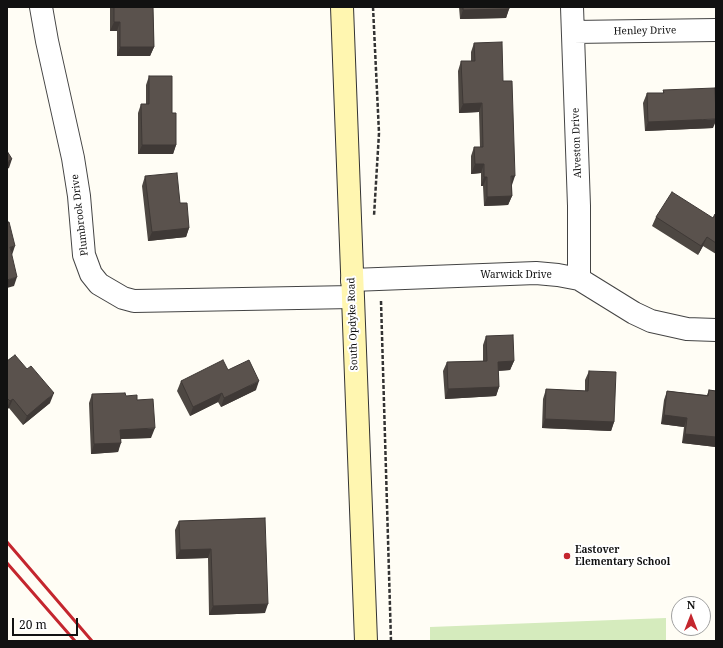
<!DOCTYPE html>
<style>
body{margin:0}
#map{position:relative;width:723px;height:648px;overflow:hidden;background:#fffdf5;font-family:"Noto Serif",serif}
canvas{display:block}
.frame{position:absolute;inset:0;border:8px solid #111;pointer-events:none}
.north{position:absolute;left:671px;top:596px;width:40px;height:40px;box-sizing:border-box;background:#fff;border:1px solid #a0a0a0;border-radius:50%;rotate:0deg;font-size:11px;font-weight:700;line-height:16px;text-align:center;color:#111}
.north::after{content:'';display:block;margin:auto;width:14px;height:18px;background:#c4262e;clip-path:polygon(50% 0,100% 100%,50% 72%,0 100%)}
.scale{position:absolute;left:12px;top:618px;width:66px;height:18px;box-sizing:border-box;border:2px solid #111;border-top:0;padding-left:5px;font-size:12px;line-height:14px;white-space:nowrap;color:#111;-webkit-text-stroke:3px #fff;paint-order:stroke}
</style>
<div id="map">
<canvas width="723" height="648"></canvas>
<div class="frame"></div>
<div class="north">N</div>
<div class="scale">20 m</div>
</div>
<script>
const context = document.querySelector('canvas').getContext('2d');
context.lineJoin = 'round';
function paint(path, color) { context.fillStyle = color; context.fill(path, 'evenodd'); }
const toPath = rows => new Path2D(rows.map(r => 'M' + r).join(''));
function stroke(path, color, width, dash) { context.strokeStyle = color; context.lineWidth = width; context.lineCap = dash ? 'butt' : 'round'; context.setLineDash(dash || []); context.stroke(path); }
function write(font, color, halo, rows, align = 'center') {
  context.font = font + ' "Noto Serif",serif'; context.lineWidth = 4; context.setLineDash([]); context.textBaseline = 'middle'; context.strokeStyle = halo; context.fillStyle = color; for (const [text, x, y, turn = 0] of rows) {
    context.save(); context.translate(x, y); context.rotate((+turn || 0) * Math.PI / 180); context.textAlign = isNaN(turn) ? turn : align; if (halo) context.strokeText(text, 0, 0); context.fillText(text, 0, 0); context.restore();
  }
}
paint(toPath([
 [666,618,666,641,430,641,430,627]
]), '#d5ebbd');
const street = toPath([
 [41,7,47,41,73,158,79,196,84,255,91,274,99,284,123,298,134,301,352,297],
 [572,7,579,206,579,279],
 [573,32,716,30],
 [352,280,536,273,558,275,579,279,634,313,651,321,687,329,716,330]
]);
const secondary = toPath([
 [342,7,366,641]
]);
stroke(street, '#444', 24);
stroke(secondary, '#333', 24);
stroke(toPath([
 [373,7,379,133,374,216],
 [381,301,391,641]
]), '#333', 2.5, [4, 2]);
stroke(street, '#fff', 22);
stroke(secondary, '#fff6b0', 22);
stroke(toPath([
 [7,542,92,641],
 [7,563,75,641]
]), '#c4262e', 3);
paint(toPath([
 [110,7,153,7,154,47,150,56,117,56,117,31,110,31],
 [459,7,509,7,509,9,506,18,460,19],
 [474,43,503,81,512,185,512,196,508,205,484,206,483,186,481,186,481,173,471,174,471,156,474,147,480,147,479,112,459,113,458,71,461,61,471,61,471,52],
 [149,76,172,113,176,145,173,154,138,154,138,113,141,104,146,104,146,85],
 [663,90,713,128,645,131,643,103,647,93,663,93],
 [145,176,180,203,189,228,186,237,148,241,142,186],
 [716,215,716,254,703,246,698,255,652,226,656,217,713,218],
 [486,336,514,361,510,370,498,371,499,387,496,396,445,399,443,371,447,362,483,361,483,345],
 [7,361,27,369,50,403,23,425,9,408,7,409],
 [228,370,256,390,221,407,218,402,190,416,177,391,181,381],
 [589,371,614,422,611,431,542,428,543,399,546,389,585,391,585,380],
 [709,390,716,391,716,447,682,443,684,427,661,424,664,400,667,391,707,395],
 [92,394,126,396,137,400,151,438,121,439,118,452,91,454,89,403],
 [265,518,265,613,209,615,208,558,176,559,175,530,179,521]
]), '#4d4742');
paint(toPath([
 [509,9,506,18,460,19,463,10],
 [114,22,120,22,117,31,110,31],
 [120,47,154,47,150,56,117,56],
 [482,103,479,112,459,113,463,104],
 [716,119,716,121,713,128,645,131,648,122],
 [142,145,176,145,173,154,138,154],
 [12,159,9,168,7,169,7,162],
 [475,164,484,164,481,173,471,174],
 [511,176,515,176,512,185],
 [484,177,487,177,483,186,481,186],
 [512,196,508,205,484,206,487,197],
 [189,228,186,237,148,241,152,232],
 [707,237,703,246,698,255,701,246],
 [15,246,12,255,10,247],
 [17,277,14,286,7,288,7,280],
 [514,361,510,370,495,371,498,362],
 [259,381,256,390,221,407,224,398],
 [499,387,496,396,445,399,448,389],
 [54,393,50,403,23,425,27,416],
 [222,393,218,402,190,416,193,407],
 [13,399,9,408,7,409,10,401],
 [664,415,687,418,684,427,661,424],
 [545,419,614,422,611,431,542,428],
 [155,428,151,438,117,439,120,430],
 [685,434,716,437,716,447,682,443],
 [121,443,118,452,91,454,94,444],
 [211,549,208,558,176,559,180,550],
 [268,604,265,613,209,615,213,606]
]), '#3f3936');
const building = toPath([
 [114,7,153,7,154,47,120,47,120,22,114,22,114,7],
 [463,7,509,7,509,9,463,10,463,7],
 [502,42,503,81,512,81,515,176,511,176,512,196,487,197,487,177,484,177,484,164,475,164,474,147,483,147,482,103,463,104,461,61,475,61,474,43,502,42],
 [149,76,172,76,172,113,176,113,176,145,142,145,141,104,149,104,149,76],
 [715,88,716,119,648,122,647,93,664,93,663,90,715,88],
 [7,151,12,159,7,162,7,151],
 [177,173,180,203,187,203,189,228,152,232,145,176,177,173],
 [672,192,713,218,715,214,716,215,716,243,707,237,701,246,656,217,672,192],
 [7,222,9,222,15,246,10,247,17,277,7,280,7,222],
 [513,335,514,361,498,362,499,387,448,389,447,362,487,361,486,336,513,335],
 [15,355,27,369,31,366,54,393,27,416,13,399,10,401,7,398,7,361,15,355],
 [223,360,228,370,249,360,259,381,224,398,222,393,193,407,181,381,223,360],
 [589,371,616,372,614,422,545,419,546,389,588,391,589,371],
 [709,390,716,391,716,437,685,434,687,418,664,415,667,391,708,396,709,390],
 [125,393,126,396,137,395,137,400,153,399,155,428,120,430,121,443,94,444,92,394,125,393],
 [265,518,268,604,213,606,211,549,180,550,179,521,265,518]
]);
paint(building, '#5a524d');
stroke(building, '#3f3936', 1);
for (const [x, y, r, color] of [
 [567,556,4,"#c4262e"]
]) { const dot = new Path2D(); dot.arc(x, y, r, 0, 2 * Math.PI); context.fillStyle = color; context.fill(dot); stroke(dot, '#fff', 1.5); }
write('10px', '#111', '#fff', [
 ["Henley Drive",645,31,-1],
 ["Alveston Drive",577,143,-92],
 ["Plumbrook Drive",80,215,-97],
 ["Warwick Drive",516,275],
 ["South Opdyke Road",353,324,-92]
]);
write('bold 10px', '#111', '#fff', [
 ["Eastover",575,550],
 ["Elementary School",575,562]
], 'left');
</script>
